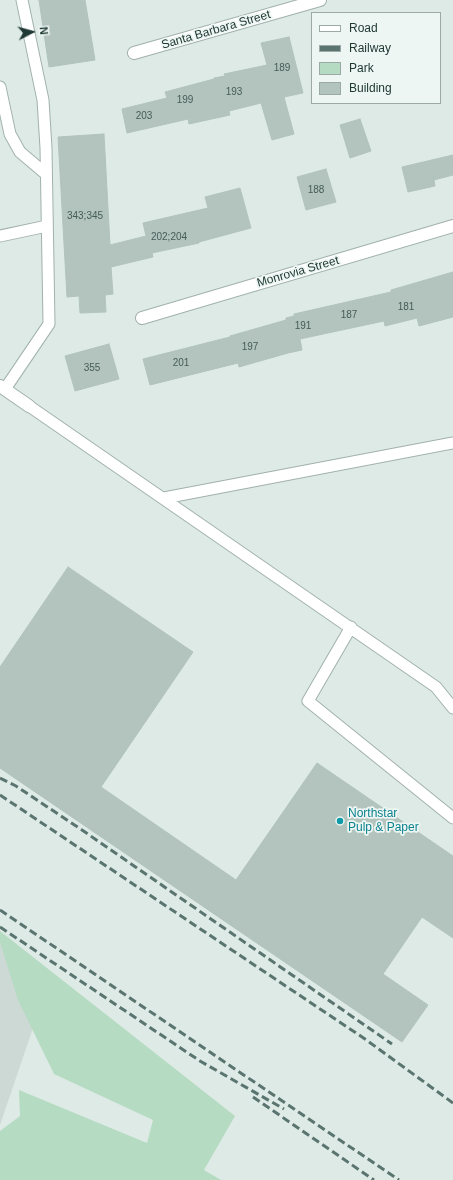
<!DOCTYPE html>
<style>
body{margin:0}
#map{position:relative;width:453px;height:1180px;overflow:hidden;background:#deeae5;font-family:Helvetica,sans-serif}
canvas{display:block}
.legend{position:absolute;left:311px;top:12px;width:130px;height:92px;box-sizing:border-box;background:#eef6f3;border:1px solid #9caaa7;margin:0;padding:5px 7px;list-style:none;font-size:12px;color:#203934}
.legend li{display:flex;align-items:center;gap:8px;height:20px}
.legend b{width:20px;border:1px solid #9caaa7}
.north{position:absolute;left:12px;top:12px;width:40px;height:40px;-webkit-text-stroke:3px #eef6f3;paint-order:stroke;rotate:84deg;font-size:11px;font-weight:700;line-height:16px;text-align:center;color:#203934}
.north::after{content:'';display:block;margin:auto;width:14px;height:18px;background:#203934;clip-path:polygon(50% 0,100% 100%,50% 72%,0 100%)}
</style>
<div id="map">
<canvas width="453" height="1180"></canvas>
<ul class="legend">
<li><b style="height:5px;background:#fff"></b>Road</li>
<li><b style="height:5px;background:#5a7570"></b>Railway</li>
<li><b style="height:11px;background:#b6dbc3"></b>Park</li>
<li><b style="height:11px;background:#b3c4be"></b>Building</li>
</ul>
<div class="north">N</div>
</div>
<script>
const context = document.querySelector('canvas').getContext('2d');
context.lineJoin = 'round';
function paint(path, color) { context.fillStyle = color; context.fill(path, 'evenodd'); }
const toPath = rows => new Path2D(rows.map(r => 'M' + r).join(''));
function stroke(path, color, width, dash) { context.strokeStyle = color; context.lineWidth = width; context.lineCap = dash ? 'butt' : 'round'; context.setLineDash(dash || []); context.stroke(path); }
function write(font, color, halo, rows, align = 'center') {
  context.font = font + ' Helvetica,sans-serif'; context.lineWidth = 3.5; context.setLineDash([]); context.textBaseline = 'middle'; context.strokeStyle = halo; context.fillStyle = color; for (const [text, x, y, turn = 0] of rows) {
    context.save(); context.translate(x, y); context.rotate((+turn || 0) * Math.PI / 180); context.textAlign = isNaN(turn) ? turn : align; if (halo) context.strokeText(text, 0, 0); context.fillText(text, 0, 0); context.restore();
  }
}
paint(toPath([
 [0,941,51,975,0,1125]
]), '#ccd9d4');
paint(toPath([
 [0,931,235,1116,204,1170,221,1180,0,1180,0,1131,20,1116,19,1090,147,1143,153,1120,54,1074,18,1000,0,942]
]), '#b6dbc3');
const building = toPath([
 [39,0,85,0,95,60,49,67,39,0],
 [289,37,303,93,284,97,294,134,272,140,261,103,229,111,230,115,189,124,188,119,127,133,122,109,167,98,165,92,214,79,214,78,225,76,224,74,267,65,261,43,289,37],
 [360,119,371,151,350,158,340,125,360,119],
 [104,134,110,245,146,236,143,223,208,208,205,197,240,188,251,228,199,242,199,243,152,253,153,257,111,267,113,294,105,295,106,312,80,313,79,296,67,297,58,137,104,134],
 [453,155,453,175,434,180,435,186,408,192,402,167,453,155],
 [326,169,336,202,306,210,297,177,326,169],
 [453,272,453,317,419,326,417,318,385,326,384,321,300,339,302,350,288,353,239,367,238,363,150,385,143,359,230,337,230,336,286,320,286,318,294,316,294,314,391,292,391,290,453,272],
 [109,344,119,379,75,391,65,356,109,344],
 [68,567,193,652,101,787,236,880,317,763,453,856,453,938,422,917,383,974,428,1005,402,1042,0,768,0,667,68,567]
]);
paint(building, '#b3c4be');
stroke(building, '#b1c3bd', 1);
const service = toPath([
 [0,87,10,134,20,152,46,174],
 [0,236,47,226],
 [5,389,49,324,46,148,43,100,22,0],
 [29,406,436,687,453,708],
 [164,498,453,443],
 [351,627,308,701,453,818]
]);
const minor = toPath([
 [134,53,320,0],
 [142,318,453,226],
 [0,386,29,406]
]);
stroke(service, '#a1b1ac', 13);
stroke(minor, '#a1b1ac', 14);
stroke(service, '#fff', 11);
stroke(minor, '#fff', 12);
stroke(toPath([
 [0,778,16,786,82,830,392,1044],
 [0,795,365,1039,453,1103],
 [0,910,399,1180],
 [0,927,200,1061,284,1109],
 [253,1097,374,1180]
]), '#5a7570', 3, [8, 4]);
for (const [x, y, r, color] of [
 [340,821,4,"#0f9aa8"]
]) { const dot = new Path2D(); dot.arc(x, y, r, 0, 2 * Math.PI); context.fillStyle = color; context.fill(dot); stroke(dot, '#eef6f3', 1.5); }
write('10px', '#455c56', null, [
 ["189",282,68],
 ["193",234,92],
 ["199",185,100],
 ["203",144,116],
 ["188",316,190],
 ["343;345",85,216],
 ["202;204",169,237],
 ["181",406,307],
 ["187",349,315],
 ["191",303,326],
 ["197",250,347],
 ["201",181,363],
 ["355",92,368]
]);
write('12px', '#203934', '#eef6f3', [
 ["Santa Barbara Street",216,30,-16],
 ["Monrovia Street",298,272,-16]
]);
write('12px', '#0d838f', '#eef6f3', [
 ["Northstar",348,814],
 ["Pulp & Paper",348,828]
], 'left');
</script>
